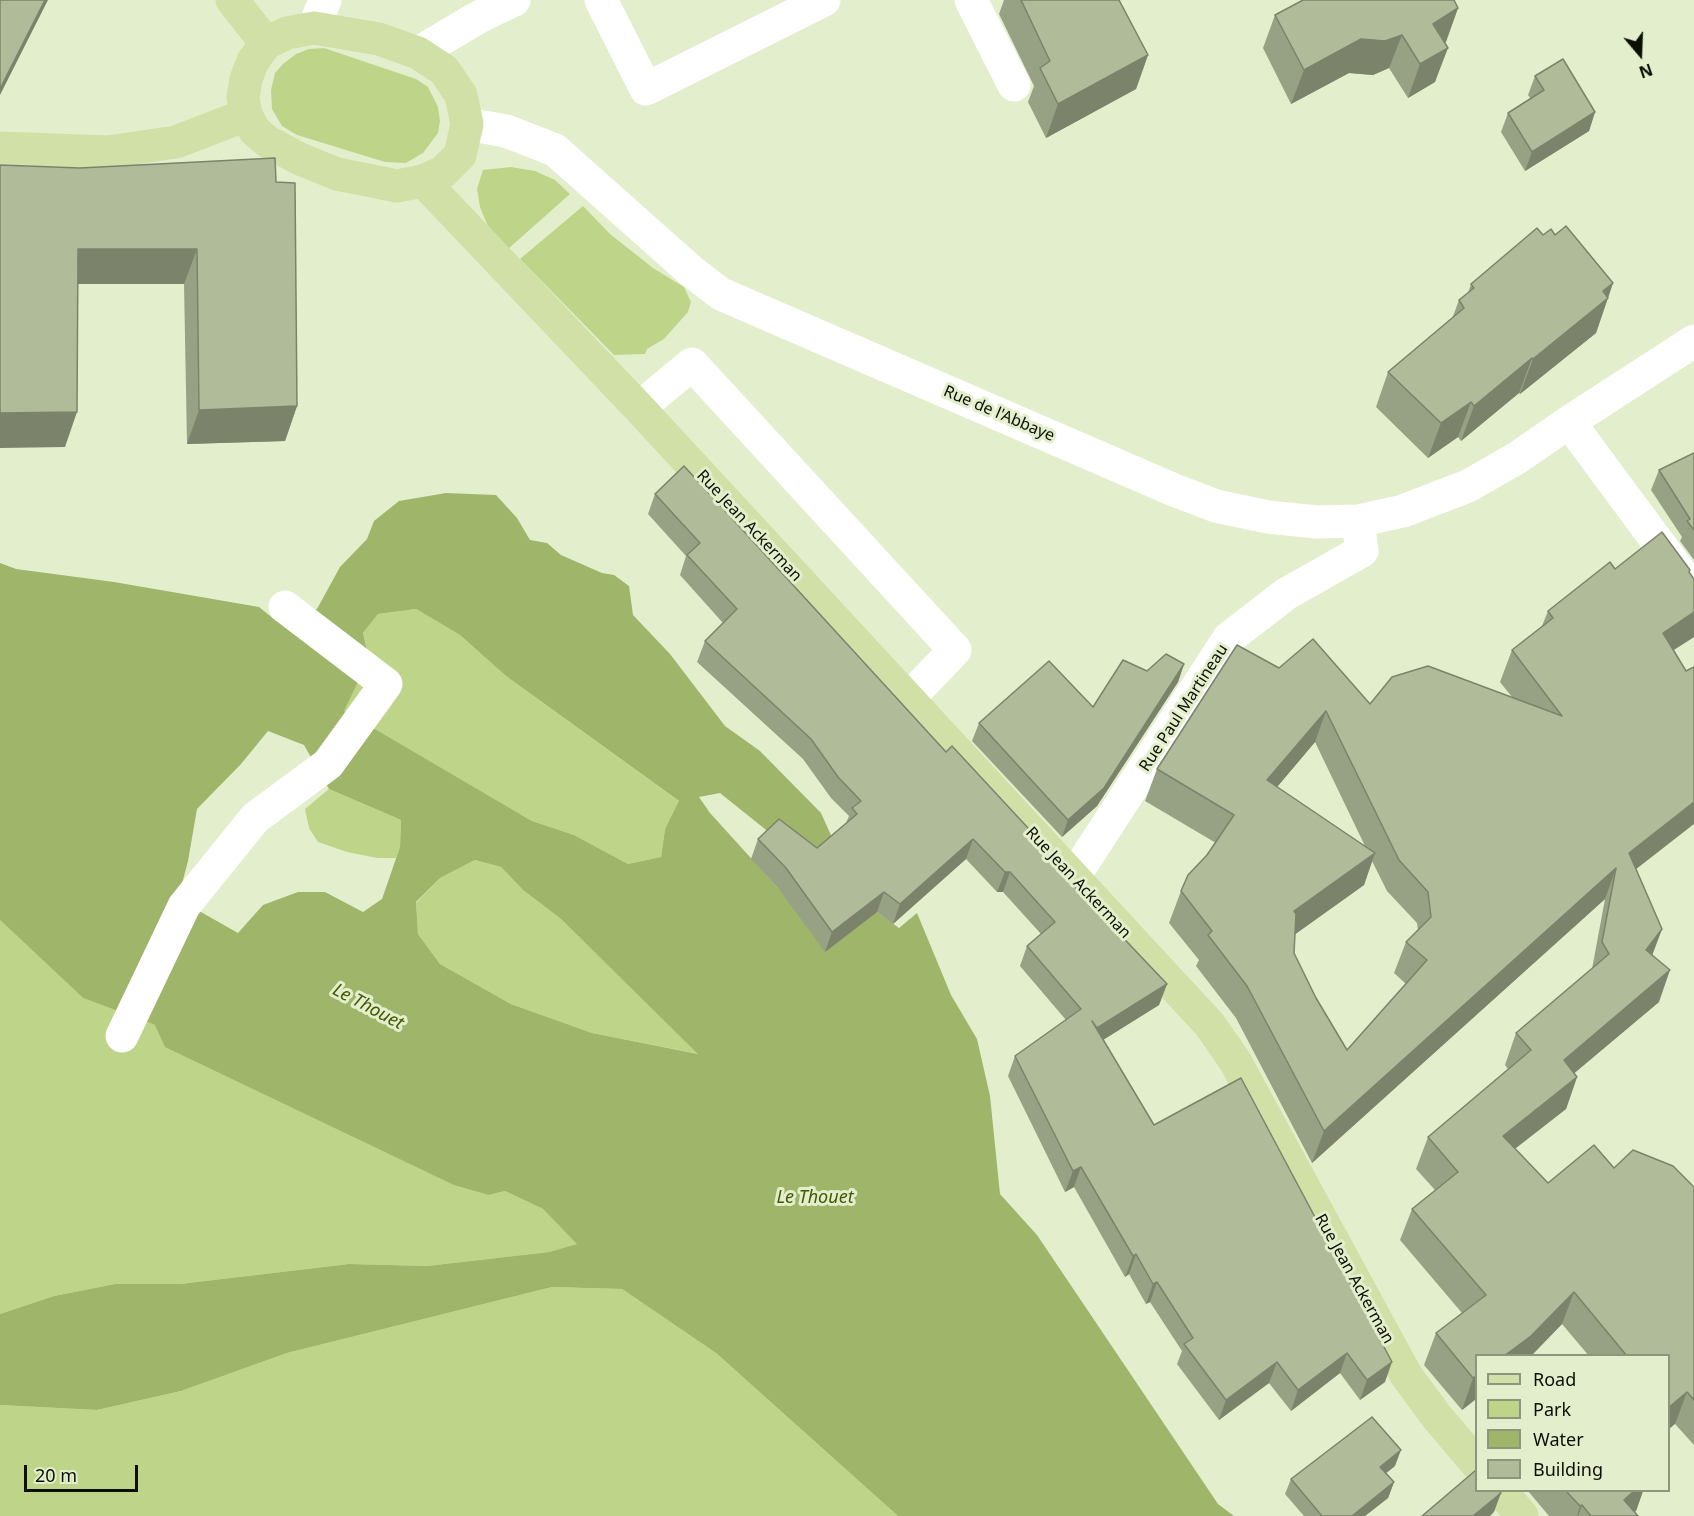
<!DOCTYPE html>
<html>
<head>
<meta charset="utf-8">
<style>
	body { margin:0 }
	#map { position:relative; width:1694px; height:1516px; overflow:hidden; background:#e3efcc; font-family:"Noto Sans",sans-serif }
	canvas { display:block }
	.legend { position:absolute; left:1475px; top:1354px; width:195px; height:138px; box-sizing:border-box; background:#e3efcc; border:2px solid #8d957c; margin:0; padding:8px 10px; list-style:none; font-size:18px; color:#0c0f04 }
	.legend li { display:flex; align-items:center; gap:12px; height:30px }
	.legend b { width:30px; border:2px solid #8d957c }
	.north { position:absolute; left:1610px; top:24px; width:60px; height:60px; -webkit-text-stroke:4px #e3efcc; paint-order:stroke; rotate:161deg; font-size:16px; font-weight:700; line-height:24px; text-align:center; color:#0c0f04 }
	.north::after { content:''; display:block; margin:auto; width:21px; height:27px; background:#0c0f04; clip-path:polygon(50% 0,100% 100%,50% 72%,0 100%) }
	.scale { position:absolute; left:24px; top:1465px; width:114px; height:27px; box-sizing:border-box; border:3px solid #0c0f04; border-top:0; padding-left:8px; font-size:18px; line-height:21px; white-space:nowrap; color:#0c0f04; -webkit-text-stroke:4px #e3efcc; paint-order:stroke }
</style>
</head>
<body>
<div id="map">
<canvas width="1694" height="1516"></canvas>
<ul class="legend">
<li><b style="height:8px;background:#d0e0a6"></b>Road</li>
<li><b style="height:16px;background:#bed589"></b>Park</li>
<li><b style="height:16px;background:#9fb56a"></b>Water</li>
<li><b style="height:16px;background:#b0bb99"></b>Building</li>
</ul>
<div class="north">N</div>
<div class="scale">20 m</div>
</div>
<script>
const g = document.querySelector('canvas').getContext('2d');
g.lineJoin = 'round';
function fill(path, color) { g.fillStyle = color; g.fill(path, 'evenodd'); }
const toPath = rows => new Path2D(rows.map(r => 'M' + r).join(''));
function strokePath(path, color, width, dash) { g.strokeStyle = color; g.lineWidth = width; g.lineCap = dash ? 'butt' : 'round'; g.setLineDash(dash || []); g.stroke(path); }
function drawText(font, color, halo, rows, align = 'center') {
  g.font = font + ' "Noto Sans",sans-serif'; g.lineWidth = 6; g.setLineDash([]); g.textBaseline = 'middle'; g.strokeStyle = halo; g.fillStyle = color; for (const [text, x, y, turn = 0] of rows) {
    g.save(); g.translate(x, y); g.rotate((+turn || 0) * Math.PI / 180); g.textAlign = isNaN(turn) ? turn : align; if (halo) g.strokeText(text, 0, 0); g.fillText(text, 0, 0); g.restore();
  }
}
fill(toPath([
	[324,48,416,79,428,87,438,107,440,121,438,133,423,153,406,163,385,162,297,135,282,126,272,109,271,90,275,73,283,64,296,54,309,49],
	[511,167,535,171,555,180,570,194,508,249,496,238,487,224,480,207,477,189,483,170],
	[583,206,610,234,653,268,684,287,691,302,688,312,664,339,647,349,645,354,614,355,520,259],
	[416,609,460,635,506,676,680,802,665,829,661,857,628,864,574,835,532,821,343,711,369,659,363,633,378,614],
	[329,789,401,820,400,847,396,858,377,858,347,852,318,842,309,828,305,809],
	[475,860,501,867,523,890,561,919,699,1054,592,1033,511,1004,440,964,418,934,416,903,440,878],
	[0,920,83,998,155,1025,489,1195,505,1191,543,1209,578,1244,549,1252,427,1266,349,1264,180,1284,115,1284,54,1296,0,1314],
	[552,1287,622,1289,716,1353,898,1516,0,1516,0,1405,97,1410,181,1391,287,1353]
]), '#bed589');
fill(toPath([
	[446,493,496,495,517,518,530,540,547,543,561,555,602,573,614,575,629,586,633,615,670,654,725,726,760,751,821,813,835,844,806,862,720,793,699,797,710,813,779,889,877,912,899,928,917,913,951,995,977,1039,990,1096,1000,1194,1037,1235,1218,1504,1234,1516,898,1516,716,1353,622,1289,552,1287,287,1353,181,1391,97,1410,0,1405,0,1314,54,1296,115,1284,180,1284,349,1264,427,1266,549,1252,577,1244,543,1209,505,1191,489,1195,454,1185,165,1047,155,1025,83,998,0,920,0,563,16,569,114,582,259,607,275,620,295,625,306,612,317,609,340,567,367,539,374,521,399,501],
	[416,609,460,635,506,676,679,801,665,829,661,857,628,864,574,835,532,821,344,711,369,659,363,633,378,614],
	[268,731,304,745,329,789,401,820,400,847,382,899,363,912,325,892,298,892,263,905,238,933,178,899,188,861,197,809,241,764],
	[475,860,501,867,523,890,561,919,698,1054,592,1033,511,1004,440,964,418,934,416,902,440,878]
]), '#9fb56a');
strokePath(toPath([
	[601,0,646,89,824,0],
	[971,0,1014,85],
	[314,28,325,0],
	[418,53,477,18,514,0],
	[467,124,506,131,555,150,691,271,721,294,1174,490,1216,506,1268,517,1317,522,1358,521,1403,511,1468,486,1517,458,1569,422,1694,341],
	[639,408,692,364,955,650,909,698],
	[1569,422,1694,591],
	[1073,878,1229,638,1286,594,1362,551,1358,521],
	[122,1036,184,906,255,818,328,764,386,684,285,607]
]), '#fff', 33);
strokePath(toPath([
	[232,0,266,43],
	[314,28,379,39,418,53,444,70,461,95,467,124,460,155,443,172,423,181,397,186,337,174,300,159,268,142,255,131,246,115,243,97,246,79,253,61,266,43,287,33,314,28],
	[0,148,108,152,176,142,246,115],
	[423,181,639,408,1210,1025,1235,1061,1406,1375,1437,1417,1476,1463],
	[1500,1490,1522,1516]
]), '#d0e0a6', 33);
fill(toPath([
	[1004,0,1119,0,1148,55,1136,89,1046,138,1028,102,1034,86,999,14],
	[1458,8,1445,43,1435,82,1408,98,1389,68,1373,75,1349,73,1291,104,1263,48,1275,15],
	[1535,76,1595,112,1589,131,1525,171,1501,132,1508,113,1531,99,1528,95],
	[0,165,276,182,297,406,285,441,187,444,184,284,78,284,65,447],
	[1543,235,1555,235,1613,283,1596,333,1520,394,1519,393,1461,441,1458,437,1428,458,1376,407,1388,372,1452,319,1459,300,1468,293,1471,284],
	[1694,453,1694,560,1680,541,1682,537,1651,490,1659,470],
	[655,494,946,752,1039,848,1167,984,1159,1005,1103,1040,1154,1125,1385,1382,1360,1400,1340,1373,1291,1411,1269,1383,1219,1420,1177,1364,1182,1351,1150,1302,1146,1304,1129,1274,1125,1277,1074,1187,1065,1192,1008,1076,1015,1056,1066,1020,1020,966,1027,946,1041,934,1003,892,997,892,966,859,893,924,877,912,825,952,779,889,751,859,758,839,817,848,846,823,849,816,831,798,803,759,697,662,705,641,723,623,680,575,686,556,648,514],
	[1615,569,1690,570,1690,573,1694,637,1674,650,1636,870,1662,929,1652,955,1659,1002,1574,1073,1577,1077,1566,1109,1515,1149,1548,1183,1614,1168,1694,1187,1694,1445,1675,1424,1668,1356,1589,1356,1562,1324,1531,1356,1476,1356,1476,1399,1462,1410,1424,1365,1436,1333,1462,1313,1400,1240,1412,1209,1435,1190,1416,1169,1428,1137,1508,1069,1505,1065,1516,1033,1592,969,1605,899,1312,1163,1236,1018,1196,966,1199,960,1169,923,1181,891,1216,843,1145,801,1157,769,1279,668,1370,704,1512,697,1500,682,1512,650,1542,626,1548,611],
	[1315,742,1365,846,1277,787],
	[1372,861,1387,891,1417,923,1418,930,1406,942,1394,973,1406,984,1347,1050,1316,998,1294,953,1295,934,1364,885],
	[1184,664,1178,682,1097,806,1062,837,972,741,979,723,1093,707,1147,671],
	[1395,1466,1386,1473,1394,1482,1388,1498,1365,1516,1304,1516,1285,1494,1291,1479],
	[1528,1491,1643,1491,1636,1511,1634,1512,1638,1516,1549,1516]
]), '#97a184');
fill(toPath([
	[45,0,48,0,0,95,0,89],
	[1458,8,1446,42,1421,58,1433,24],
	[1402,35,1389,68,1373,75,1349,73,1291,104,1304,70,1361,39],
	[1448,48,1435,82,1408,98,1420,64],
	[1148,55,1136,89,1046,138,1058,104],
	[1595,112,1589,131,1525,171,1532,152],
	[78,249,197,249,184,284,66,284],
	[1613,283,1596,333,1520,394,1533,359,1603,291],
	[1532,358,1519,393,1461,441,1474,406],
	[1471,402,1458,437,1428,458,1441,423],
	[297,406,285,441,187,444,199,410],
	[77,412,65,447,0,448,0,413],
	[1694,612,1694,637,1651,664,1663,633],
	[1184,664,1178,682,1097,806,1062,837,1068,820],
	[1326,711,1315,742,1256,812,1267,780],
	[1694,802,1694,824,1617,884,1629,853],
	[973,839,966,859,893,924,900,904],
	[1375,853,1364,885,1283,943,1294,911],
	[1616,868,1605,899,1312,1163,1324,1131],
	[1005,872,1010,872,1003,892,997,892],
	[884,892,877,912,825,952,832,932],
	[1662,929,1650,961,1646,950],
	[1670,970,1659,1002,1552,1092,1564,1060],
	[1167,984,1159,1005,1090,1048,1097,1028],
	[1577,1077,1566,1109,1491,1167,1503,1136],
	[1081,1167,1074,1187,1065,1192,1073,1171],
	[1136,1254,1129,1274,1125,1277,1133,1256],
	[1157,1282,1150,1302,1146,1304,1153,1284],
	[1574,1292,1562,1324,1531,1356,1504,1356],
	[1347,1353,1340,1373,1291,1411,1298,1390],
	[1277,1362,1269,1383,1219,1420,1226,1400],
	[1392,1362,1385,1382,1360,1400,1367,1380],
	[1476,1376,1476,1399,1462,1410,1473,1378],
	[1687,1392,1675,1424,1668,1430,1668,1408],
	[1401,1450,1395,1466,1375,1482,1380,1467],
	[1394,1482,1388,1498,1365,1516,1352,1516],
	[1634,1491,1643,1491,1636,1511,1630,1516,1624,1500],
	[1501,1493,1494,1512,1490,1516,1473,1516],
	[1582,1505,1578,1516,1577,1516,1580,1506]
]), '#7b836b');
const building = toPath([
	[0,0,45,0,0,89,0,0],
	[1021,0,1119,0,1148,55,1058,104,1040,68,1050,61,1021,0],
	[1303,0,1454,0,1458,8,1433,24,1448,48,1420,64,1402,35,1385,41,1361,39,1304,70,1275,15,1303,0],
	[1563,59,1595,112,1532,152,1508,113,1544,90,1535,76,1563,59],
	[275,158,276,182,295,183,297,406,199,410,197,249,78,249,77,412,0,413,0,165,80,168,275,158],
	[1566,226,1613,283,1603,291,1608,298,1533,359,1532,358,1474,406,1471,402,1441,423,1388,372,1464,308,1459,300,1474,288,1471,284,1537,228,1543,235,1551,229,1555,235,1566,226],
	[1694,453,1694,530,1687,521,1690,519,1659,470,1694,453],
	[684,466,946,752,952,746,1041,842,1036,846,1167,984,1097,1028,1092,1021,1154,1125,1241,1078,1392,1362,1367,1380,1347,1353,1298,1390,1277,1362,1226,1400,1184,1344,1193,1338,1157,1282,1153,1284,1136,1254,1133,1256,1081,1167,1073,1171,1015,1056,1081,1009,1027,946,1055,922,1010,872,1005,872,973,839,900,904,884,892,832,932,786,868,758,839,779,819,817,848,857,814,852,808,861,801,838,777,811,739,705,641,737,609,687,555,700,543,655,494,684,466],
	[1662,532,1690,570,1689,572,1694,579,1694,612,1663,633,1686,671,1694,667,1694,802,1629,853,1662,929,1646,950,1670,970,1564,1060,1577,1077,1503,1136,1548,1183,1594,1145,1614,1168,1633,1150,1673,1166,1694,1187,1694,1400,1687,1392,1668,1408,1668,1356,1627,1356,1574,1292,1531,1336,1504,1356,1476,1356,1476,1376,1473,1378,1436,1333,1486,1295,1412,1209,1458,1172,1428,1137,1531,1050,1516,1033,1609,954,1602,942,1616,868,1324,1131,1247,986,1208,935,1212,931,1181,891,1188,875,1207,855,1234,815,1157,769,1237,645,1279,668,1313,639,1370,704,1392,677,1428,666,1562,716,1512,650,1553,618,1548,611,1610,562,1615,569,1662,532],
	[1326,711,1399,860,1428,892,1431,917,1406,942,1427,960,1347,1050,1316,998,1294,953,1296,914,1294,911,1375,853,1267,780,1326,711],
	[1166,654,1184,664,1104,788,1068,820,979,723,1049,661,1093,707,1123,660,1147,671,1166,654],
	[1372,1417,1401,1450,1380,1467,1394,1482,1352,1516,1322,1516,1291,1479,1372,1417],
	[1476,1470,1476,1491,1499,1491,1501,1493,1473,1516,1422,1516,1476,1470],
	[1566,1491,1634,1491,1624,1500,1638,1516,1591,1516,1582,1505,1580,1506,1566,1491]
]);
fill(building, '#b0bb99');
strokePath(building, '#7b836b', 1.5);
drawText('16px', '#0c0f04', '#e3efcc', [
	["Rue de l'Abbaye",999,414,23],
	["Rue Jean Ackerman",749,526,47],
	["Rue Paul Martineau",1184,708,-57],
	["Rue Jean Ackerman",1078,883,47],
	["Rue Jean Ackerman",1354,1279,61]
]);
drawText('italic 18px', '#465800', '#e3efcc', [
	["Le Thouet",368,1007,28],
	["Le Thouet",815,1198]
]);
</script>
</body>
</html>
